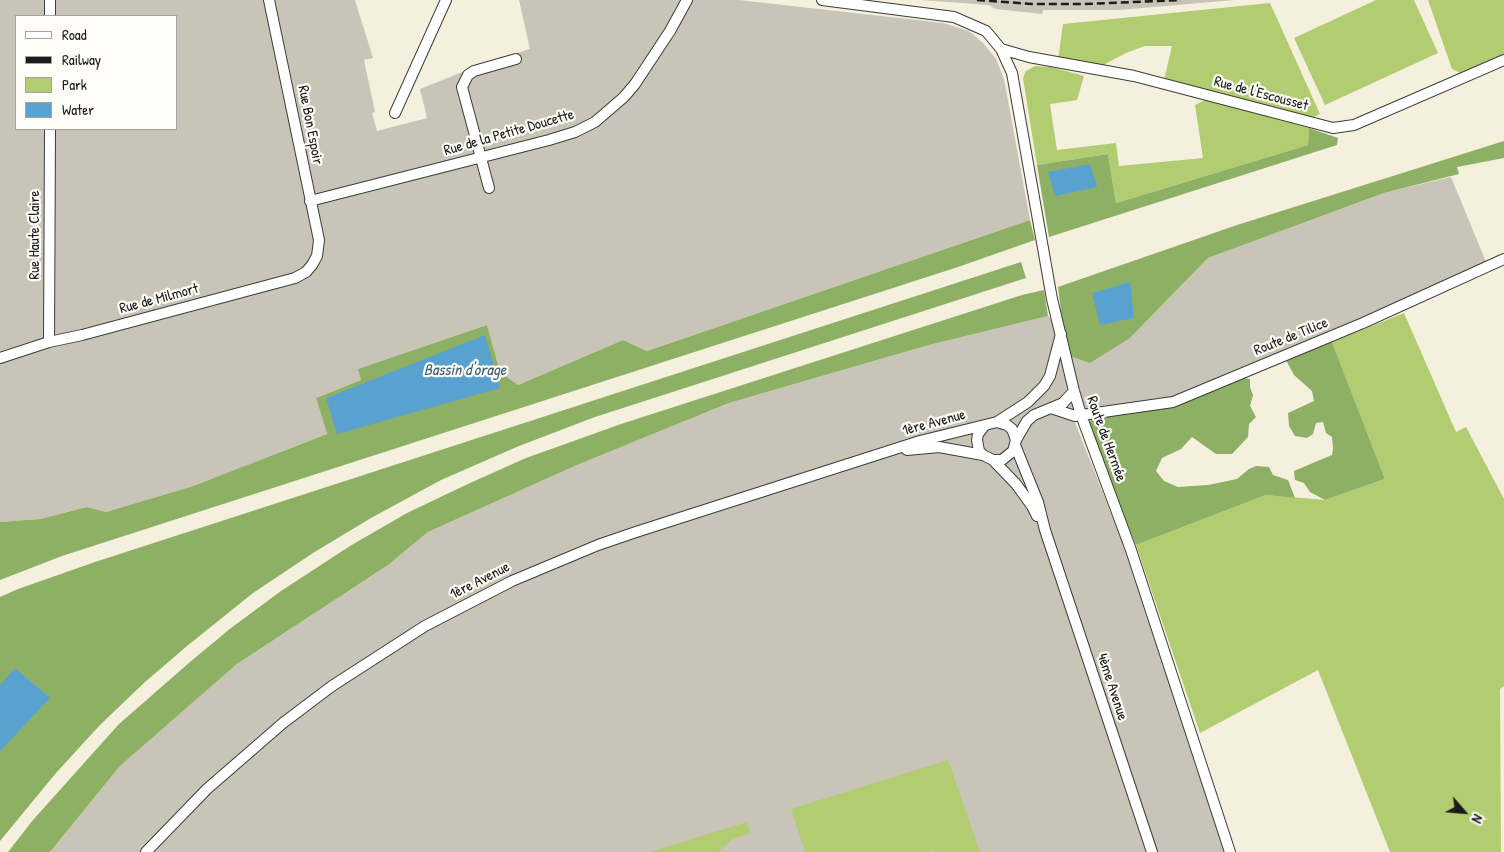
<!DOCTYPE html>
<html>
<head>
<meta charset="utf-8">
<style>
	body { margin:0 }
	#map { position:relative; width:1504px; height:852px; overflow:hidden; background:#f4f0dd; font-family:"Patrick Hand",sans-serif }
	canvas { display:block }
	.legend { position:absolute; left:15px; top:15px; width:162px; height:115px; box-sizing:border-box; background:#fdfcf7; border:1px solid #a3a29f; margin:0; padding:6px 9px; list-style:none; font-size:15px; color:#1c1c1c }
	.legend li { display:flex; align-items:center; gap:10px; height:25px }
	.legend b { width:25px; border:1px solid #a3a29f }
	.north { position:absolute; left:1439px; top:787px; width:50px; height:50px; -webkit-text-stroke:4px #fdfcf7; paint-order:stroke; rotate:117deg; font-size:14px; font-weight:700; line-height:20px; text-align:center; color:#1c1c1c }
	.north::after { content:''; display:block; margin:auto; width:18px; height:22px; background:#1c1c1c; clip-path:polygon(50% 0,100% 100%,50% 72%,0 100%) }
</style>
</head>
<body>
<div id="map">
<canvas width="1504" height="852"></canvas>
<ul class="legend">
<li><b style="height:6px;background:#fff"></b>Road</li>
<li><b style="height:6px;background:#1c1c1c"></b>Railway</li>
<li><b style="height:14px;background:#b2cc72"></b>Park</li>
<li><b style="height:14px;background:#59a2d0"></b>Water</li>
</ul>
<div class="north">N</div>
</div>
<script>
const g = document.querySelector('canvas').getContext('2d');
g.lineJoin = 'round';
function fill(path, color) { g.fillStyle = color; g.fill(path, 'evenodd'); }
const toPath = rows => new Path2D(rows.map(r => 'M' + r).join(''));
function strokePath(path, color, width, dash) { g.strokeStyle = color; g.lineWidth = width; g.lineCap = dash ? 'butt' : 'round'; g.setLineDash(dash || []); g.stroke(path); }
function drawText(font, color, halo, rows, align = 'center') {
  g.font = font + ' "Patrick Hand",sans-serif'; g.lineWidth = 4.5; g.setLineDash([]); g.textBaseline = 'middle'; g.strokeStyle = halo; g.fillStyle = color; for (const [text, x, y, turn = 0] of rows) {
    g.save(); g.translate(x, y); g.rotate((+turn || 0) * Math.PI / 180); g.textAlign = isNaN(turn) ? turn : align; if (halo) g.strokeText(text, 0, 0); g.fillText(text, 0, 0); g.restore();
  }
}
fill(toPath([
	[0,0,355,0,373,58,364,60,375,112,372,113,377,131,427,118,420,89,485,63,530,49,519,0,739,0,943,23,969,31,983,43,996,59,1004,79,1030,220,647,351,623,340,518,385,500,372,487,325,359,369,361,380,316,398,327,434,193,486,106,512,87,507,40,519,0,522],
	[16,16,176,16,176,129,16,129],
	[920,0,1235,0,1119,10,1043,10,1042,14,996,9,989,5],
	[1451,177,1487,264,1173,402,1074,420,1122,541,1227,852,50,852,120,766,237,664,388,565,428,532,577,465,729,403,929,345,1048,316,1063,327,1130,338,1208,258,1384,193]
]), '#c8c4b8');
fill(toPath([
	[1376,0,1414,0,1438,53,1325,105,1294,38],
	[1428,0,1504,0,1504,54,1460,73,1452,69],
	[1270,3,1320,114,1310,119,1164,80,1172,46,1145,46,1126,53,1105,64,1104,68,1058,60,1063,24],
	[1035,66,1052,67,1084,76,1077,100,1050,104,1057,150,1116,143,1119,166,1203,158,1195,105,1205,100,1309,128,1308,145,1116,203,1108,154,1037,165,1023,78,1026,71],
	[1404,313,1456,432,1466,427,1504,499,1504,686,1500,689,1501,852,1390,852,1318,670,1200,733,1136,545,1266,495,1325,500,1385,479,1332,342],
	[948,760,980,852,936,852,933,849,929,852,805,852,791,809],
	[747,822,750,833,733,839,718,852,650,852]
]), '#b2cc72');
fill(toPath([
	[1309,128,1338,138,1337,145,1049,237,1037,165,1108,154,1116,203,1308,145],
	[1504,141,1504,158,1457,167,1459,174,1384,193,1208,258,1130,338,1090,363,1070,356,1063,327,1058,287,1237,225],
	[1030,220,1035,240,958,267,62,556,0,580,0,522,40,519,87,507,106,512,193,486,327,434,316,398,361,380,358,369,487,325,500,372,518,385,623,340,647,351],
	[1021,262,1026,278,595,417,519,446,441,480,371,518,313,553,253,593,187,646,145,682,100,725,56,773,0,841,0,597,18,589,95,562],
	[1044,290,1048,316,929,345,729,403,577,465,428,532,388,565,237,664,120,766,50,852,8,852,33,820,119,724,190,662,231,628,281,591,350,546,407,513,470,483,526,458,621,424,1022,295],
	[1332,342,1385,479,1325,500,1310,492,1304,483,1295,480,1294,471,1332,455,1333,448,1332,437,1326,433,1323,422,1316,423,1313,434,1307,438,1295,436,1289,426,1288,413,1314,401,1312,391,1294,375,1286,360],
	[1235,376,1250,379,1250,387,1253,395,1250,406,1256,417,1249,424,1248,437,1232,454,1216,454,1192,437,1181,449,1162,458,1156,471,1164,481,1178,487,1208,485,1237,479,1249,469,1256,466,1269,467,1273,475,1288,480,1295,498,1266,495,1136,545,1088,428,1090,420,1100,413,1173,402]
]), '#8db064');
fill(toPath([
	[1090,164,1097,187,1055,196,1048,172],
	[1130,282,1134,318,1100,325,1092,293],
	[485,335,500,388,337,434,326,398],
	[15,668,50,698,0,751,0,685]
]), '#59a2d0');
const minor = toPath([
	[822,0,954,17,986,31,1001,49,1012,73,1052,299,1074,391,1081,415,1131,550,1230,852],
	[50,16,50,0],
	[1001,49,1029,57,1134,76,1333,128,1354,125,1504,60],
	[395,113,446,0],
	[489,188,462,87,468,75,474,71,516,59],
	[310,201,549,140,575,132,595,122,624,97,635,84,670,31,687,0],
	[49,342,50,129],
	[0,358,49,342,82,335,295,278,306,272,312,265,317,256,319,240,269,0],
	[1051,408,1075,416,1173,402,1363,323,1504,259],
	[1016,440,1027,421,1034,415,1063,403,1074,391],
	[1015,445,1038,502,1045,530,1152,852],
	[907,450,939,447,983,455,993,460,1002,460,1013,451,1016,440,1012,429,1007,425,997,422],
	[983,455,979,451,977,440,978,434,985,425],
	[993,460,1016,484,1032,506,1037,516],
	[146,852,207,789,283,723,332,686,425,626,512,581,598,545,636,532,920,441,997,422,1028,402,1044,386,1050,376,1061,334]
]);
strokePath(minor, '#3c3c39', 12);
strokePath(minor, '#fff', 10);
strokePath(toPath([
	[977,0,1032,4,1084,4,1181,0]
]), '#1c1c1c', 2.5, [8, 4]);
drawText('15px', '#1c1c1c', '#fdfcf7', [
	["Rue de l'Escousset",1261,94,15],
	["Rue Bon Espoir",310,125,79],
	["Rue de la Petite Doucette",509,133,-16],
	["Rue Haute Claire",35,235,-90],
	["Rue de Milmort",159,299,-15],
	["Route de Tilice",1291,337,-22],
	["1ère Avenue",934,423,-15],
	["Route de Hermée",1106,439,70],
	["1ère Avenue",480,581,-27],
	["4ème Avenue",1112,687,72]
]);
drawText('italic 16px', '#3a5f76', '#fdfcf7', [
	["Bassin d'orage",465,371]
]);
</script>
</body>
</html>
